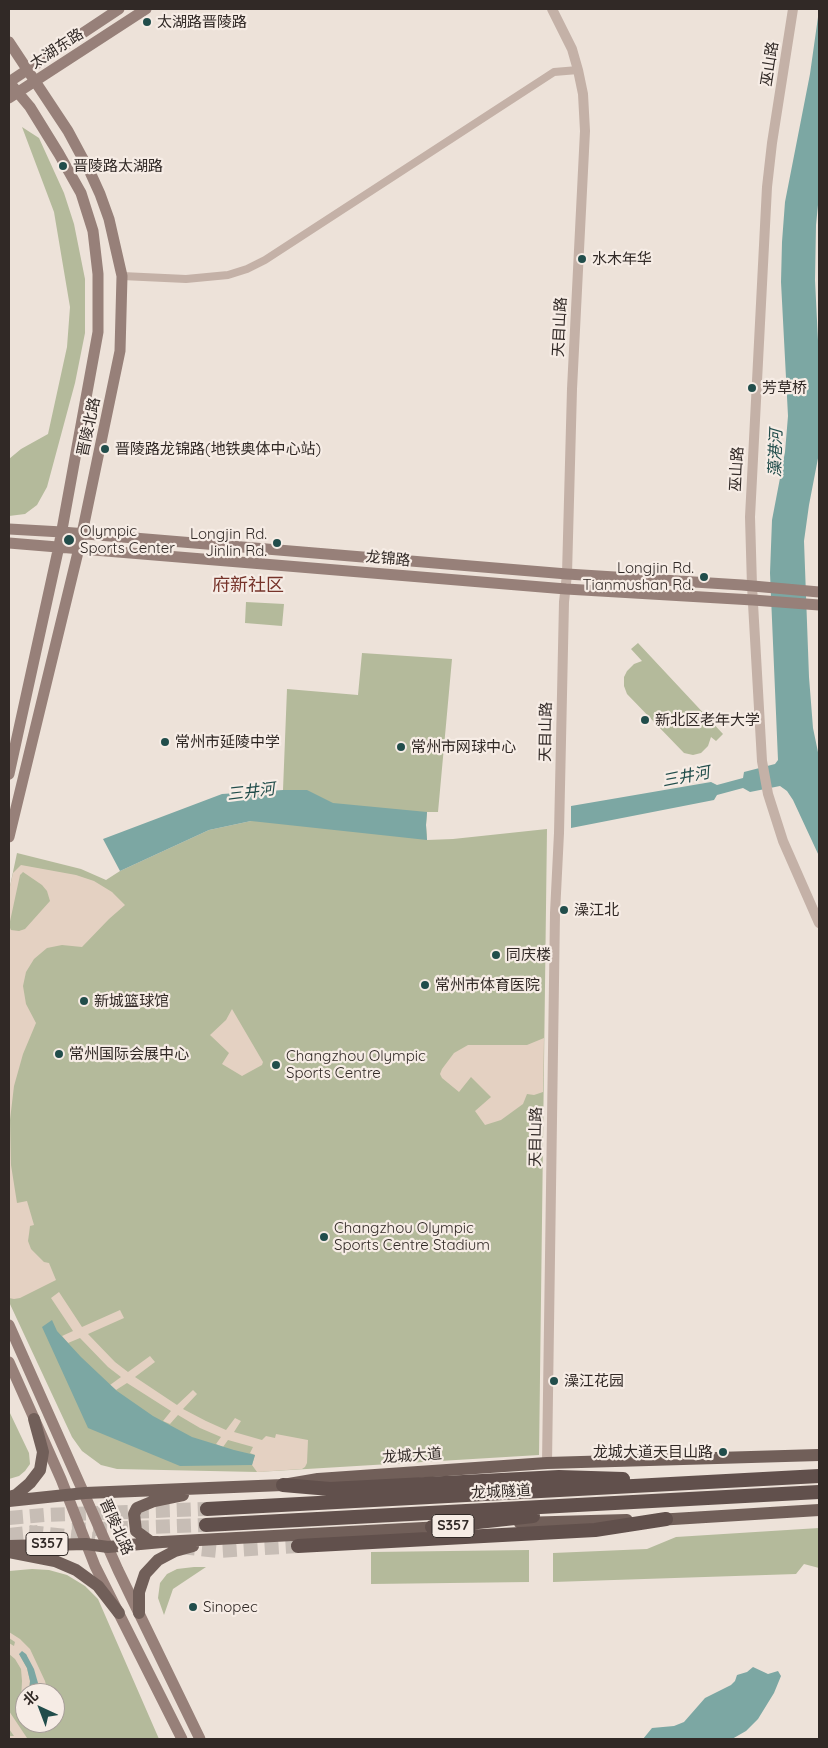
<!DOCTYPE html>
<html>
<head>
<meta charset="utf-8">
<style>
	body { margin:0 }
	#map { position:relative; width:828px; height:1748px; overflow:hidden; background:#ede2d9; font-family:Quicksand,"Noto Sans SC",sans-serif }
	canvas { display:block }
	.frame { position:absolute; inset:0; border:10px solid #312926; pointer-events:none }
	.north { position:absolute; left:15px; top:1683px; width:50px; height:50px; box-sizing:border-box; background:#f6ece5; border:1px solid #a79e99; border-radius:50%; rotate:317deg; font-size:14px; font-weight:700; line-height:20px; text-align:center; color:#312926 }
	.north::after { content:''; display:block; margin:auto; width:18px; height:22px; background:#214d4b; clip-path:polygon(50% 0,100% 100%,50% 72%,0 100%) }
</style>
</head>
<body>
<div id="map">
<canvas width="828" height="1748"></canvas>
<div class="frame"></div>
<div class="north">北</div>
</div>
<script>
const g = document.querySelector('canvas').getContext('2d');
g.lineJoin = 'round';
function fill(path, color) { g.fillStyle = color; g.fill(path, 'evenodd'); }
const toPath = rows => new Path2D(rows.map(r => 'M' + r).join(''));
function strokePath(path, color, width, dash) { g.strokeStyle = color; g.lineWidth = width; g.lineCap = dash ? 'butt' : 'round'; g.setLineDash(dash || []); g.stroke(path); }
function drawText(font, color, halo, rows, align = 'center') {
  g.font = font + ' Quicksand,"Noto Sans SC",sans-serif'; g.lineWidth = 4.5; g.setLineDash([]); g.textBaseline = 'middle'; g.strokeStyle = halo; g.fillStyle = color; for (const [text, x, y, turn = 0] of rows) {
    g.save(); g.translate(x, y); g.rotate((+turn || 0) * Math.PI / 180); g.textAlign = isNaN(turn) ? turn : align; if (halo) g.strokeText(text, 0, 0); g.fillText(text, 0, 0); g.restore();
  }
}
fill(toPath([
	[22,127,39,138,64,193,74,224,85,279,85,333,75,383,47,487,37,505,25,514,9,516,9,459,21,449,48,434,67,347,70,307,54,212],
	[246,602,284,604,282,626,245,623],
	[638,643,723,734,716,741,711,737,708,746,701,753,693,755,684,753,627,694,624,686,624,677,627,671,634,664,642,661,631,649],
	[362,653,452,659,438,812,427,812,426,825,427,840,453,839,547,829,539,1455,257,1472,117,1469,101,1465,82,1451,72,1437,9,1302,9,891,17,853,81,869,106,880,120,871,209,830,251,821,283,790,287,689,358,695],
	[9,1411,29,1453,30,1464,25,1471,19,1476,9,1479],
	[819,1528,819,1568,804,1564,796,1574,553,1582,553,1553,647,1549,676,1537],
	[529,1550,529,1582,371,1584,371,1552],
	[194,1567,206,1567,173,1589,164,1615,158,1598,160,1583,167,1574,177,1569],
	[32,1569,49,1570,67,1575,85,1586,98,1599,159,1739,9,1739,9,1571],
	[25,1693,55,1693,55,1723,25,1723]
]), '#b4ba9b');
fill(toPath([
	[21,865,76,875,94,881,112,892,125,905,109,919,82,947,62,945,47,948,34,959,26,972,23,986,26,1004,36,1023,23,1054,14,1086,10,1120,11,1165,17,1203,27,1201,34,1225,30,1226,29,1234,28,1241,31,1249,44,1262,49,1263,56,1280,20,1298,14,1299,9,1298,9,891,13,873],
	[23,872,42,885,47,891,50,901,25,929,19,931,11,930,9,926,20,875],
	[232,1009,263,1062,262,1065,242,1076,222,1064,229,1053,210,1035,226,1020],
	[544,1038,543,1092,534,1095,527,1094,523,1104,501,1120,485,1125,475,1111,491,1097,471,1077,459,1092,442,1078,440,1074,442,1069,454,1053,468,1045,527,1045],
	[59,1292,82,1327,120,1310,124,1318,88,1334,115,1362,128,1372,150,1356,155,1362,135,1377,177,1405,193,1390,197,1394,183,1409,206,1421,226,1430,235,1418,241,1421,234,1432,262,1440,266,1436,275,1438,276,1434,308,1440,307,1463,305,1467,302,1469,257,1472,252,1465,255,1455,250,1453,253,1447,228,1440,223,1447,216,1444,221,1437,200,1428,178,1415,170,1424,163,1421,171,1411,127,1383,116,1390,110,1385,121,1377,108,1367,80,1338,68,1343,62,1336,73,1331,51,1298],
	[9,1632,20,1639,30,1649,45,1681,48,1693,39,1693,26,1654,19,1654,27,1668,30,1681,29,1693,25,1693,25,1706,21,1700,22,1681,21,1669,15,1659,9,1654,9,1643,14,1646,15,1642,9,1638],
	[9,1711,27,1738,32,1739,9,1739,9,1736,14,1736,9,1729]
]), '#e4d1c2');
fill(toPath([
	[818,9,819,9,819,195,816,225,815,280,819,361,819,453,809,505,804,541,809,677,813,728,819,757,819,856,793,800,787,791,780,786,750,792,743,788,717,795,714,800,571,828,571,806,711,782,717,785,743,778,744,772,775,764,778,760,770,573,772,520,785,452,788,416,781,282,782,242,785,202,810,74,818,17],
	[283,790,307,790,333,803,427,812,426,825,427,840,251,821,209,830,120,871,103,839,222,794],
	[52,1320,57,1331,81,1357,117,1391,153,1416,192,1437,234,1450,255,1455,252,1465,180,1466,88,1428,42,1327],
	[22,1651,26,1654,34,1669,38,1683,39,1693,29,1693,30,1681,27,1668,19,1654],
	[753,1667,768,1674,778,1671,781,1676,774,1693,758,1719,746,1731,732,1739,643,1739,652,1728,674,1726,684,1722,705,1698,731,1685,735,1681,737,1675,747,1672]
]), '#7ca7a3');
strokePath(toPath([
	[9,1518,45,1515,207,1509],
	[72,1530,206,1525],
	[29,1532,95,1539],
	[9,1535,38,1532],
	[181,1547,219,1551,298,1546]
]), '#c7bdb5', 14, [14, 7]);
strokePath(toPath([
	[122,276,186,279,228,275,247,269,265,260,554,72,578,70]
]), '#c4b1a7', 8);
strokePath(toPath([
	[793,9,772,143,767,187,750,517,752,586,762,761,768,794,783,841,819,923],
	[547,1463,555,913,559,833,564,602,567,574,572,389,585,131,583,94,578,70,572,49,552,9]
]), '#c4b1a7', 10);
strokePath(toPath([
	[9,42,68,131,90,172,100,194,109,219,122,276,120,351,79,548,9,837],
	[9,82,30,107,59,154,81,193,93,231,98,274,98,332,59,546,9,774],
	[9,82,119,9],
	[9,98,146,9],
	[9,529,62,532,567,574,742,585,819,592],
	[9,543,566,589,753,600,819,605],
	[9,1325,118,1570,200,1739],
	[9,1362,61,1479,95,1566,182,1739]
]), '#978079', 11);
strokePath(toPath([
	[9,1497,16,1495,30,1483,40,1470,43,1452,34,1419],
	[9,1501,85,1493,283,1485,318,1479,547,1463,819,1455],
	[657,1520,819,1510],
	[520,1523,627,1520],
	[157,1542,151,1542,136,1531,134,1514,137,1508,154,1501,183,1495],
	[9,1546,86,1544,108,1547,162,1542,442,1527],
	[9,1552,55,1561,76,1570,98,1586,119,1613],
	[139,1613,139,1592,145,1574,158,1560,175,1551,193,1546]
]), '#715f59', 12);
strokePath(toPath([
	[283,1485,330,1489,559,1477,623,1479],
	[207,1509,819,1476],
	[206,1525,819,1492],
	[432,1527,533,1516],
	[298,1546,595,1530,666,1519]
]), '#61504c', 14);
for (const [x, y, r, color] of [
	[147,22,5,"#214d4b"],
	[63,166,5,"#214d4b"],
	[582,259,5,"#214d4b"],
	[752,388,5,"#214d4b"],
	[105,449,5,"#214d4b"],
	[69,540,6,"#214d4b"],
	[277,543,5,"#214d4b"],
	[704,577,5,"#214d4b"],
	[645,720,5,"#214d4b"],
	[165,742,5,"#214d4b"],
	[401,747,5,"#214d4b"],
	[564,910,5,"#214d4b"],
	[496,955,5,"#214d4b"],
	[425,985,5,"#214d4b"],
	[84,1001,5,"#214d4b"],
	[59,1054,5,"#214d4b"],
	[276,1065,5,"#214d4b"],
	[324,1237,5,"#214d4b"],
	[554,1381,5,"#214d4b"],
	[723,1452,5,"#214d4b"],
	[193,1607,5,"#214d4b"]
]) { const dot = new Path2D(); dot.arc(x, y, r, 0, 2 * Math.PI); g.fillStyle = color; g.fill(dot); strokePath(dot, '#f6ece5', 2); }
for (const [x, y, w] of [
	[453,1526,42],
	[47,1544,42]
]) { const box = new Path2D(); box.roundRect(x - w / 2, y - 11.5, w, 23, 4); g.fillStyle = '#f6ece5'; g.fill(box); strokePath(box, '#312926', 1); }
drawText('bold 14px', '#312926', null, [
	["S357",453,1526],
	["S357",47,1544]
]);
drawText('15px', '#312926', '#f6ece5', [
	["太湖路晋陵路",157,22],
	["晋陵路太湖路",73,166],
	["水木年华",592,259],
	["芳草桥",762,388],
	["晋陵路龙锦路(地铁奥体中心站)",115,449],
	["Olympic",80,531],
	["Sports Center",80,548],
	["Longjin Rd.",267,534,"right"],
	["Jinlin Rd.",267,551,"right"],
	["Longjin Rd.",694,568,"right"],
	["Tianmushan Rd.",694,585,"right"],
	["新北区老年大学",655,720],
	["常州市延陵中学",175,742],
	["常州市网球中心",411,747],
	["澡江北",574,910],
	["同庆楼",506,955],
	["常州市体育医院",435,985],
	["新城篮球馆",94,1001],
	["常州国际会展中心",69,1054],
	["Changzhou Olympic",286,1056],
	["Sports Centre",286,1073],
	["Changzhou Olympic",334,1228],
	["Sports Centre Stadium",334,1245],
	["澡江花园",564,1381],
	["龙城大道天目山路",713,1452,"right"],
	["Sinopec",203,1607]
], 'left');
drawText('15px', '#312926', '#f6ece5', [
	["太湖东路",57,49,-33],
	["巫山路",770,64,-81],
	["天目山路",560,327,-87],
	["晋陵北路",89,427,-78],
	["巫山路",737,469,-87],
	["龙锦路",388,559,5],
	["天目山路",546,732,-89],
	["天目山路",536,1137,-89],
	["龙城大道",412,1456,-4],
	["龙城隧道",501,1492,-3],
	["晋陵北路",116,1527,66]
]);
drawText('italic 16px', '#214d4b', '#f6ece5', [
	["藻港河",776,453,-88],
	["三井河",686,777,-11],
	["三井河",251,792,-7]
]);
drawText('18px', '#76332a', '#f6ece5', [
	["府新社区",248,586]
]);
</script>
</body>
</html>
